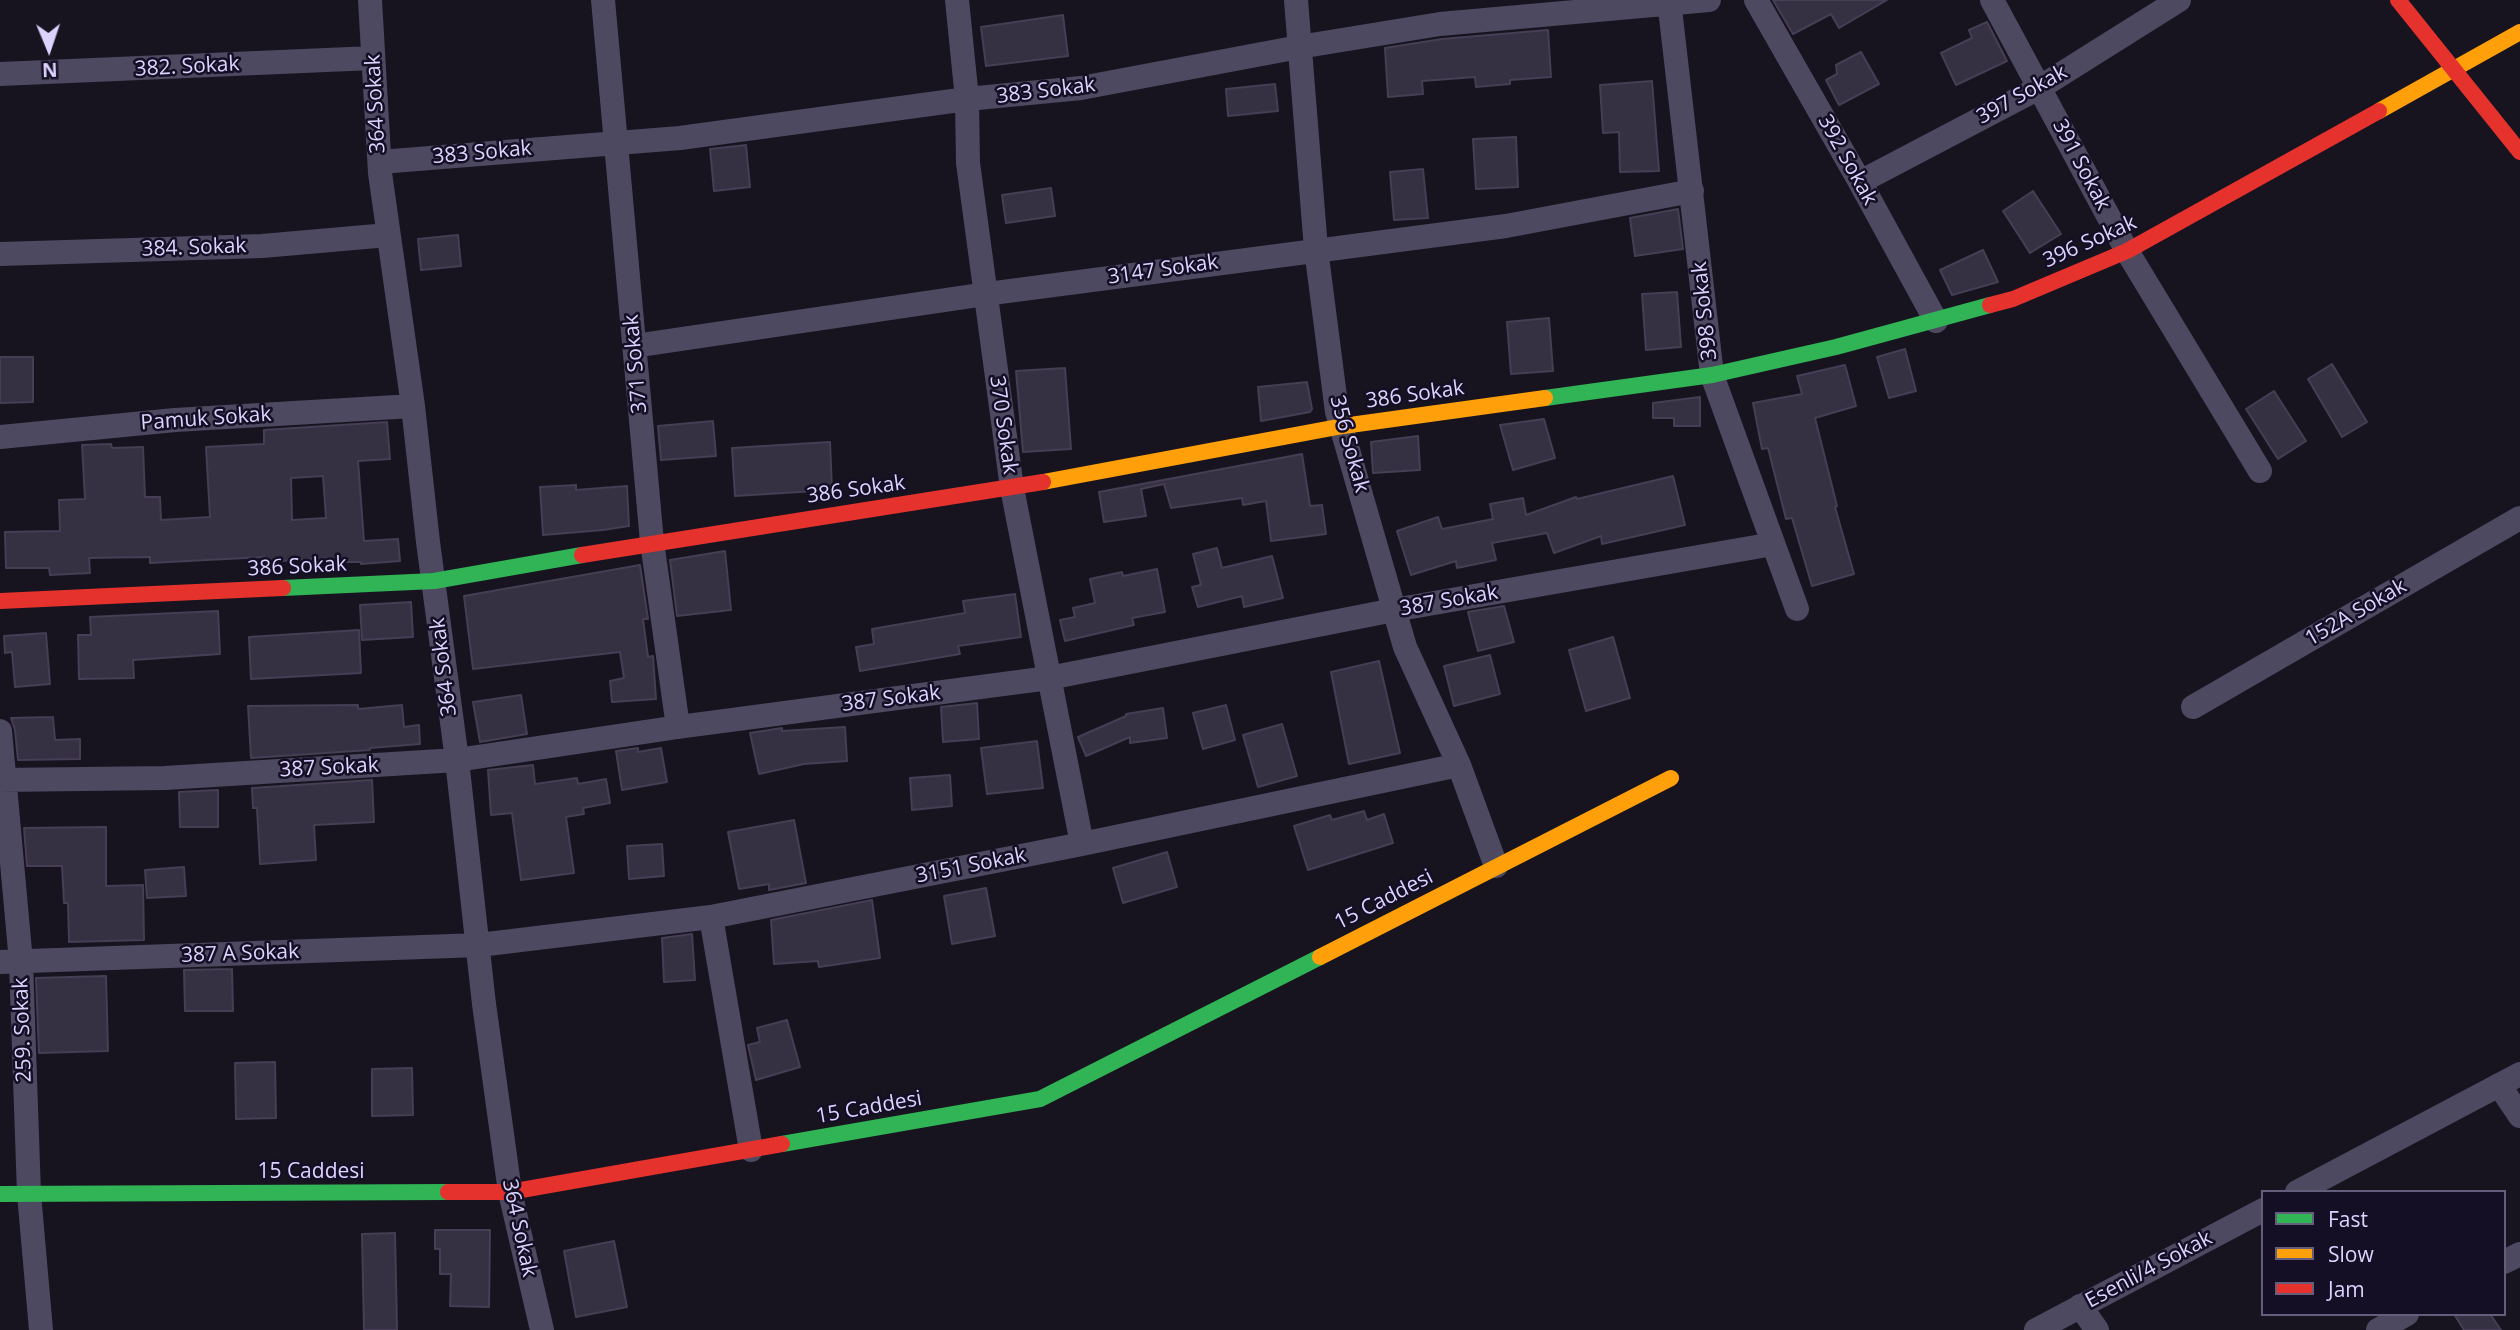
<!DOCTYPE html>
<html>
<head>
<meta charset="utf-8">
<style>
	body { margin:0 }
	#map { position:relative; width:2520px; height:1330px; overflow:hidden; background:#171420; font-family:"Open Sans",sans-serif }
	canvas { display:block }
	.legend { position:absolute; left:2261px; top:1190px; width:245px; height:126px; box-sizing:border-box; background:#150f25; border:2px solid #655d7c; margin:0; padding:9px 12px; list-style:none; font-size:21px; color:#ddd3ff }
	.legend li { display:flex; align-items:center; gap:14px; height:35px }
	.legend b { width:35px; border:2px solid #655d7c }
	.north { position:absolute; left:14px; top:14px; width:70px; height:70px; -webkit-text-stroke:5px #150f25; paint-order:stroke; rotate:178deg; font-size:19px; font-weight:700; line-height:28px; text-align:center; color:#ddd3ff }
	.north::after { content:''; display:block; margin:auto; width:24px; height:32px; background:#ddd3ff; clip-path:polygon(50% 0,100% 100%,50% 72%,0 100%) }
</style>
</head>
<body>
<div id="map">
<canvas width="2520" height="1330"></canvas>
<ul class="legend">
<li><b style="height:9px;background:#30b455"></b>Fast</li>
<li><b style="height:9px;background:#ff9f0a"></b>Slow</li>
<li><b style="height:9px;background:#e5322d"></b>Jam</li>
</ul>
<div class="north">N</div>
</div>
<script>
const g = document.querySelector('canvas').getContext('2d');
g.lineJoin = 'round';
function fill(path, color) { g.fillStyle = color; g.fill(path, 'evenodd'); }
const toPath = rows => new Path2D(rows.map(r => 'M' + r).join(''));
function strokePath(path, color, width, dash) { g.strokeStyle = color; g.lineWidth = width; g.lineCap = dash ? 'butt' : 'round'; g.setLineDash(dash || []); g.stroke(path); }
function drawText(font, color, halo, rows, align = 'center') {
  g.font = font + ' "Open Sans",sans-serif'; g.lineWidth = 5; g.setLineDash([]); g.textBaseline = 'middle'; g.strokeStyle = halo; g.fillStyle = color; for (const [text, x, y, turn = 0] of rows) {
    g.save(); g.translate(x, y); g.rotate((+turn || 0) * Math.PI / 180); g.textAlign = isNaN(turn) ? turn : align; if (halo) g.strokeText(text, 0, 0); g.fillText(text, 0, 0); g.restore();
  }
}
const building = toPath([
	[1773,0,1887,0,1839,28,1831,14,1793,34,1773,0],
	[1063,15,1068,56,986,66,981,27,1063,15],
	[1987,22,2007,61,1956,85,1941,53,1972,38,1969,30,1987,22],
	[1548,30,1551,77,1510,80,1510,84,1476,87,1475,77,1422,81,1423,94,1388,97,1385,48,1442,39,1548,30],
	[1861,52,1879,84,1839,105,1826,80,1837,74,1836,65,1861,52],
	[1652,81,1659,171,1620,172,1619,132,1603,133,1600,85,1652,81],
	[1275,84,1278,111,1228,116,1226,89,1275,84],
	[1516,137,1518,187,1476,189,1473,139,1516,137],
	[746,145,750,187,714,191,710,149,746,145],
	[1423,169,1428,218,1394,220,1390,172,1423,169],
	[1051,188,1055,216,1006,223,1002,195,1051,188],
	[2033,191,2061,234,2030,253,2003,211,2033,191],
	[1678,209,1683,249,1635,256,1630,218,1678,209],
	[458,235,461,266,421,270,418,239,458,235],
	[1983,250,1998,282,1952,295,1940,270,1983,250],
	[1677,292,1681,347,1646,350,1642,294,1677,292],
	[1549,318,1553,371,1511,374,1507,322,1549,318],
	[1905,349,1916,391,1889,398,1877,357,1905,349],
	[0,357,33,357,33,402,0,403,0,357],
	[2332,364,2367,422,2342,437,2308,379,2332,364],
	[1845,365,1856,406,1815,418,1837,506,1835,507,1854,574,1812,586,1792,518,1786,519,1768,448,1762,449,1753,403,1802,394,1797,376,1845,365],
	[1065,368,1071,449,1023,452,1016,371,1065,368],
	[1307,382,1312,409,1310,412,1261,421,1258,387,1307,382],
	[2274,391,2306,441,2278,459,2246,409,2274,391],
	[1700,397,1700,426,1674,426,1674,418,1653,418,1653,403,1700,397],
	[1544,419,1555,458,1513,470,1500,425,1544,419],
	[713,421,716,456,661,460,658,426,713,421],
	[387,422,390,459,358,461,364,541,398,539,400,561,361,564,361,562,330,562,330,558,264,562,264,557,150,563,150,557,89,558,90,573,50,575,49,568,6,568,5,532,60,531,59,500,85,499,82,445,111,444,112,448,143,447,145,497,160,497,161,520,210,517,206,447,264,444,264,430,387,422],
	[323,476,326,518,292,520,291,478,323,476],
	[1418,436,1420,470,1373,473,1371,442,1418,436],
	[830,442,832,490,735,496,732,448,830,442],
	[1302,454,1310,506,1322,505,1326,534,1271,541,1266,501,1243,505,1242,498,1171,508,1164,484,1141,489,1146,516,1104,522,1099,492,1302,454],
	[1673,476,1685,525,1602,544,1601,536,1554,553,1547,533,1492,543,1496,560,1457,568,1456,561,1411,575,1397,531,1438,517,1442,529,1493,519,1490,504,1523,498,1526,515,1576,497,1577,499,1673,476],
	[576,485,576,490,627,486,629,526,603,530,543,535,540,487,576,485],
	[1217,548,1222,568,1272,556,1283,598,1244,607,1242,596,1198,607,1192,587,1201,585,1193,554,1217,548],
	[725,551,731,610,677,616,670,560,725,551],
	[640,565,648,619,643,619,648,657,653,656,656,699,612,702,610,681,624,678,620,652,473,669,464,596,640,565],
	[1157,569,1165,612,1132,618,1134,625,1065,641,1060,620,1075,617,1073,608,1095,603,1090,579,1122,572,1123,576,1157,569],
	[1015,594,1021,637,958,646,960,654,860,671,856,647,874,644,872,629,965,613,963,601,1015,594],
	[411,602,413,637,362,640,360,605,411,602],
	[1504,606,1514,642,1478,651,1468,612,1504,606],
	[218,611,220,654,133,660,134,678,79,679,78,635,91,635,90,617,218,611],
	[359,630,361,673,251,679,249,637,359,630],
	[46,633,50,684,15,687,12,652,5,653,4,636,46,633],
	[1613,637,1630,698,1586,711,1569,650,1613,637],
	[1490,655,1500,694,1454,706,1444,666,1490,655],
	[1379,661,1400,753,1349,764,1331,672,1379,661],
	[521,695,527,734,480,742,473,702,521,695],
	[977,703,979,739,943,742,941,707,977,703],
	[358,705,358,709,402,705,404,727,419,725,420,744,370,748,370,750,251,758,248,706,358,705],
	[1226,705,1235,740,1203,749,1193,713,1226,705],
	[1163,708,1167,738,1130,743,1130,737,1086,756,1078,737,1126,716,1126,714,1163,708],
	[53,717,55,740,80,739,80,759,18,760,15,730,11,718,53,717],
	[1282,724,1297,776,1258,787,1243,735,1282,724],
	[845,727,847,761,804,764,759,774,750,733,782,728,782,731,845,727],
	[1037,741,1043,788,987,794,981,748,1037,741],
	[638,748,638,752,661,748,667,782,622,790,616,751,638,748],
	[533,765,535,784,577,778,578,784,606,779,610,803,583,808,584,814,566,817,574,873,521,880,512,813,491,815,488,770,533,765],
	[950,775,952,806,912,810,910,778,950,775],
	[372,780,374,822,314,825,316,860,260,864,257,808,253,808,252,788,372,780],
	[218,790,218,827,180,827,179,792,218,790],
	[1364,811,1367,820,1384,814,1393,843,1308,870,1294,826,1330,815,1332,820,1364,811],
	[794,820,806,883,769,890,769,884,739,889,728,832,794,820],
	[106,827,106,886,143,885,144,940,69,942,68,903,64,903,62,866,27,866,24,828,106,827],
	[662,844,664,876,629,879,627,846,662,844],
	[1167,852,1177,887,1123,903,1113,868,1167,852],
	[184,867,186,896,147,898,145,870,184,867],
	[986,888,995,936,952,944,944,896,986,888],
	[872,900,880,958,819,967,818,961,774,964,771,920,872,900],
	[692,934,695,980,664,982,662,938,692,934],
	[232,969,233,1011,185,1011,184,970,232,969],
	[106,976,108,1051,39,1053,36,978,106,976],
	[787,1020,800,1067,756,1080,748,1045,760,1042,757,1028,787,1020],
	[275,1062,276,1118,236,1119,235,1063,275,1062],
	[412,1068,413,1115,372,1116,372,1069,412,1068],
	[435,1230,490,1230,489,1307,450,1306,451,1274,440,1274,440,1249,435,1249,435,1230],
	[395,1233,397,1330,364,1330,362,1234,395,1233],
	[614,1241,627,1307,576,1317,564,1251,614,1241],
	[2454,1314,2490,1314,2501,1330,2464,1330,2454,1314]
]);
fill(building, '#363142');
strokePath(building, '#453e54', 2);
strokePath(toPath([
	[370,0,380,173,413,406,428,542,457,760,484,1004,510,1192,542,1330],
	[603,0,652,542,678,727],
	[957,0,967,99,968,163,1012,488,1082,844],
	[1296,0,1316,249,1337,412,1405,647,1459,765,1496,866],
	[1669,0,1712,375,1797,609],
	[1756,0,1860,182,1936,321],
	[1992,0,2127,251,2260,471],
	[0,74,373,58],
	[380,162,680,138,967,99,1081,88,1299,47,1440,24,1709,0],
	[1860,182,2039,88,2179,0],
	[0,254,262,246,388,235],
	[634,346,986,294,1506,226,1692,191],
	[0,437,175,420,413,406],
	[2193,707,2520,518],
	[0,731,21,962,29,1194,41,1330],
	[0,780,165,778,457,760,678,727,1049,678,1394,610,1773,544],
	[711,917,751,1150],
	[0,962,479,945,711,917,1082,844,1459,765],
	[2499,1085,2520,1116],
	[2297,1192,2520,1074],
	[2504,1262,2520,1254],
	[2080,1306,2097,1330],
	[2036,1330,2263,1210],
	[2378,1330,2407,1314]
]), '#4d4961', 24);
strokePath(toPath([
	[1545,398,1712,375,1836,347,1990,305],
	[283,588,434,581,582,555],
	[782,1144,1040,1099,1320,957],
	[0,1194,448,1192]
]), '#30b455', 16);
strokePath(toPath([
	[2379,111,2520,32],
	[1043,482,1343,426,1545,398],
	[1320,957,1671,778]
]), '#ff9f0a', 16);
strokePath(toPath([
	[2398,0,2520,152],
	[1990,305,2013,299,2127,251,2379,111],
	[582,555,1043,482],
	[0,601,283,588],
	[448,1192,510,1192,782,1144]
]), '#e5322d', 16);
drawText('21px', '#ddd3ff', '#150f25', [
	["382. Sokak",187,67,-3],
	["383 Sokak",1046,91,-7],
	["397 Sokak",2022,95,-29],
	["364 Sokak",376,104,-93],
	["383 Sokak",482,153,-5],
	["392 Sokak",1847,160,61],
	["391 Sokak",2081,165,62],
	["396 Sokak",2090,242,-24],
	["384. Sokak",194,248,-2],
	["3147 Sokak",1163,270,-8],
	["398 Sokak",1705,311,-96],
	["371 Sokak",636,364,-95],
	["386 Sokak",1415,395,-8],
	["Pamuk Sokak",206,419,-4],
	["370 Sokak",1003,425,82],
	["356 Sokak",1349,444,75],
	["386 Sokak",856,490,-8],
	["386 Sokak",297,567,-3],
	["387 Sokak",1449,601,-10],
	["152A Sokak",2356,613,-30],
	["364 Sokak",444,667,-97],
	["387 Sokak",891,699,-7],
	["387 Sokak",329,768,-3],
	["3151 Sokak",971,866,-11],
	["15 Caddesi",1384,900,-27],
	["387 A Sokak",240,954,-2],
	["259. Sokak",23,1030,-92],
	["15 Caddesi",869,1108,-10],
	["15 Caddesi",311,1172],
	["364 Sokak",519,1228,78],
	["Esenli/4 Sokak",2149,1270,-28]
]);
</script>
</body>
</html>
